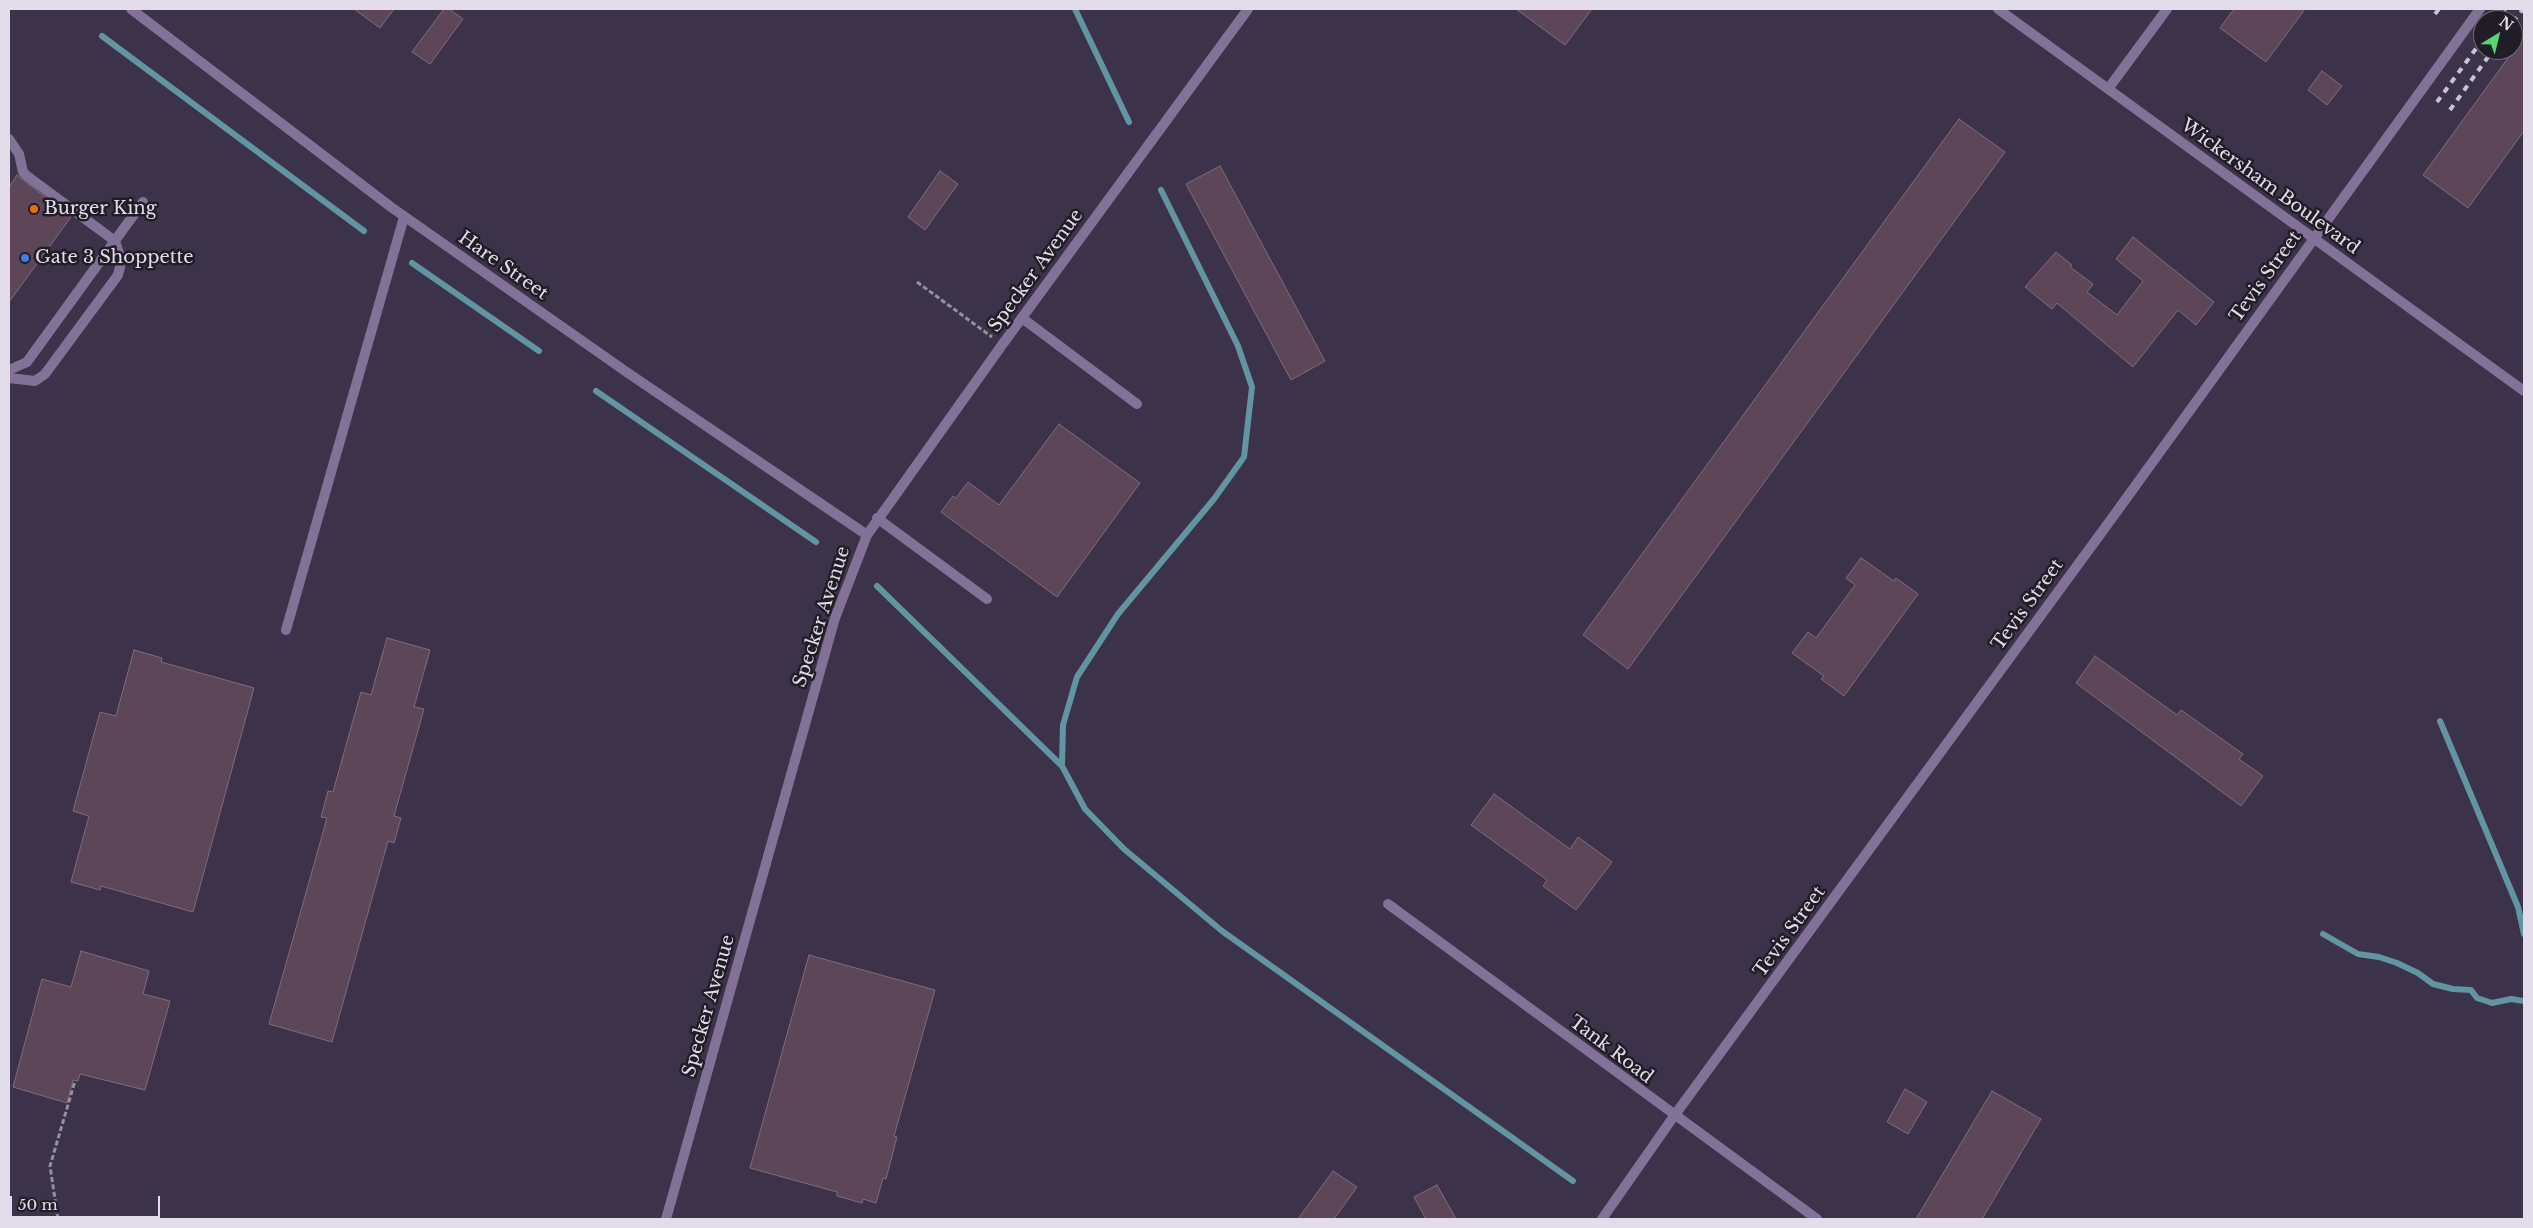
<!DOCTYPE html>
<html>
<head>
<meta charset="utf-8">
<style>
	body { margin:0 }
	#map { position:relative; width:2533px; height:1228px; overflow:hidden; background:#3c324a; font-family:"Libre Baskerville",serif }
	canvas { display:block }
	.frame { position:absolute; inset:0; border:10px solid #e2dceb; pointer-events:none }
	.north { position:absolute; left:2473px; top:10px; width:50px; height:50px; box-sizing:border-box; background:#211d27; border:1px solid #6e6975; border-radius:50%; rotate:36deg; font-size:14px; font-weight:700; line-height:20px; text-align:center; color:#e2dceb }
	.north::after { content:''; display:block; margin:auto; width:18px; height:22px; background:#54d672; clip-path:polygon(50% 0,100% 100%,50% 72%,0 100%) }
	.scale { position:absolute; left:10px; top:1196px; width:150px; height:22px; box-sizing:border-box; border:2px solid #e2dceb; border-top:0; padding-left:6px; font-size:15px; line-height:18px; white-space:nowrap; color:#e2dceb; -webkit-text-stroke:4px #211d27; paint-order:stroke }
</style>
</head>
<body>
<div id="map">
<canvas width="2533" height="1228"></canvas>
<div class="frame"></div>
<div class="north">N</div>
<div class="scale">50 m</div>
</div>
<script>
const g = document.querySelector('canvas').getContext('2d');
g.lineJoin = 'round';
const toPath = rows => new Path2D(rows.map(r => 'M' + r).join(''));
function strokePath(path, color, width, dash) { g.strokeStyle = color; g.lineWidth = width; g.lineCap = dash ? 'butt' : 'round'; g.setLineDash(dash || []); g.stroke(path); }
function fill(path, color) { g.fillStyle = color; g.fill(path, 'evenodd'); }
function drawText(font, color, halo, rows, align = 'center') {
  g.font = font + ' "Libre Baskerville",serif'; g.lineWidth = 5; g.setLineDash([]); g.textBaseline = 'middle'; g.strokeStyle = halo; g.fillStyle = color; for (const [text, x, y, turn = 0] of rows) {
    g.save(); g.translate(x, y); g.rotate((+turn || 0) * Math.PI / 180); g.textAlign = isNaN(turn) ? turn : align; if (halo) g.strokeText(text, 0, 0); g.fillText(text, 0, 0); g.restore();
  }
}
strokePath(toPath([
	[1075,9,1129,122],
	[102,36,364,231],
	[1161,190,1238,346,1252,387,1244,457,1214,499,1118,614,1077,677,1063,725,1062,766,1085,809,1124,849,1222,931,1573,1181],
	[412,263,539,351],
	[596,391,816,542],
	[877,586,1062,766],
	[2440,721,2518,907,2524,934],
	[2323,934,2358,954,2379,957,2397,963,2418,973,2433,984,2453,989,2471,990,2477,998,2492,1003,2511,999,2524,1001]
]), '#6295a2', 6);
const building = toPath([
	[354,9,394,9,380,28,354,9],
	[444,9,449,9,463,19,430,64,412,52,444,9],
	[1516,9,1592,9,1565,45,1516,9],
	[2234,9,2305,9,2266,62,2220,28,2234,9],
	[2524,36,2524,131,2468,208,2423,175,2524,36],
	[2322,71,2342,86,2327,105,2308,90,2322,71],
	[1959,119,2005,152,1628,669,1583,635,1959,119],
	[1220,166,1325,361,1291,380,1186,184,1220,166],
	[940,171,958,184,925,230,908,217,940,171],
	[17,175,71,217,9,302,9,187,17,175],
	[2133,237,2214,302,2196,325,2178,310,2133,367,2057,303,2052,309,2025,287,2056,252,2072,265,2070,267,2093,284,2087,292,2117,315,2143,281,2116,259,2133,237],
	[1059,424,1140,483,1057,597,941,512,953,496,956,498,968,482,999,505,1059,424],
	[1861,558,1894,581,1896,578,1918,594,1844,696,1821,679,1824,676,1792,653,1808,632,1816,638,1855,585,1846,578,1861,558],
	[387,638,430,650,414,707,424,709,394,816,401,818,394,843,388,841,332,1042,269,1024,327,818,321,817,328,791,333,792,361,692,371,695,387,638],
	[134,650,162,658,161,662,254,688,193,912,101,886,100,890,71,882,89,816,73,811,100,712,116,716,134,650],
	[2095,656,2177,715,2181,710,2243,754,2239,759,2263,776,2241,806,2076,683,2095,656],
	[1494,794,1570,849,1578,837,1612,862,1576,910,1543,886,1547,880,1471,825,1494,794],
	[81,951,149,971,143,994,170,1001,145,1090,80,1074,78,1081,73,1080,67,1103,13,1087,42,979,71,987,81,951],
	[809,955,935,990,894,1136,897,1137,886,1179,883,1178,876,1203,863,1199,862,1203,837,1196,837,1192,750,1168,809,955],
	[1905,1089,1927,1102,1908,1134,1887,1122,1905,1089],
	[1992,1091,2041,1119,1982,1219,1916,1219,1992,1091],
	[1333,1171,1357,1187,1334,1219,1298,1219,1333,1171],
	[1437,1185,1456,1219,1426,1219,1414,1197,1437,1185]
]);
fill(building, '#5c4658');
strokePath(building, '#846b7f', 1);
strokePath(toPath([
	[917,282,992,337],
	[58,1219,50,1166,75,1081]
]), '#968fa2', 3, [5, 2.5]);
strokePath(toPath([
	[9,139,19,154,23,172,27,176,115,241,120,256,120,267,118,275,45,374,35,381,9,378],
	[1022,318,1137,404],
	[9,370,27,362,143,202],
	[877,518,987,599],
	[286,630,404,217]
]), '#837298', 10);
strokePath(toPath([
	[131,9,391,207,628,373,867,535],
	[1998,9,2524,391],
	[2108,89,2167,9],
	[1388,904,1817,1219],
	[1602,1219,1674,1116,2115,514,2480,9]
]), '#837298', 10);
strokePath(toPath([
	[666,1219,835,618,867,535,1002,345,1248,9]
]), '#837298', 10);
strokePath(toPath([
	[2435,14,2439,9],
	[2497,20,2505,9],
	[2513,22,2523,9],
	[2437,102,2483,39],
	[2450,110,2493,50]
]), '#cac3d4', 4, [6, 6]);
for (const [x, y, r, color] of [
	[34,209,5,"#e8710a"],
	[25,258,5,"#3f7fe0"]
]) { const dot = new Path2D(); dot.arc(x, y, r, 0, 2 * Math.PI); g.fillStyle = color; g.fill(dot); strokePath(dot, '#211d27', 2); }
drawText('18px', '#e2dceb', '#211d27', [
	["Wickersham Boulevard",2270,187,36],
	["Hare Street",503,266,35],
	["Specker Avenue",1036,271,-54],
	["Tevis Street",2266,277,-54],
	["Tevis Street",2028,605,-54],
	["Specker Avenue",822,617,-72],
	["Tevis Street",1790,932,-54],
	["Specker Avenue",709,1006,-74],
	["Tank Road",1611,1050,37]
]);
drawText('18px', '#e2dceb', '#211d27', [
	["Burger King",44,209],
	["Gate 3 Shoppette",35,258]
], 'left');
</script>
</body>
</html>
